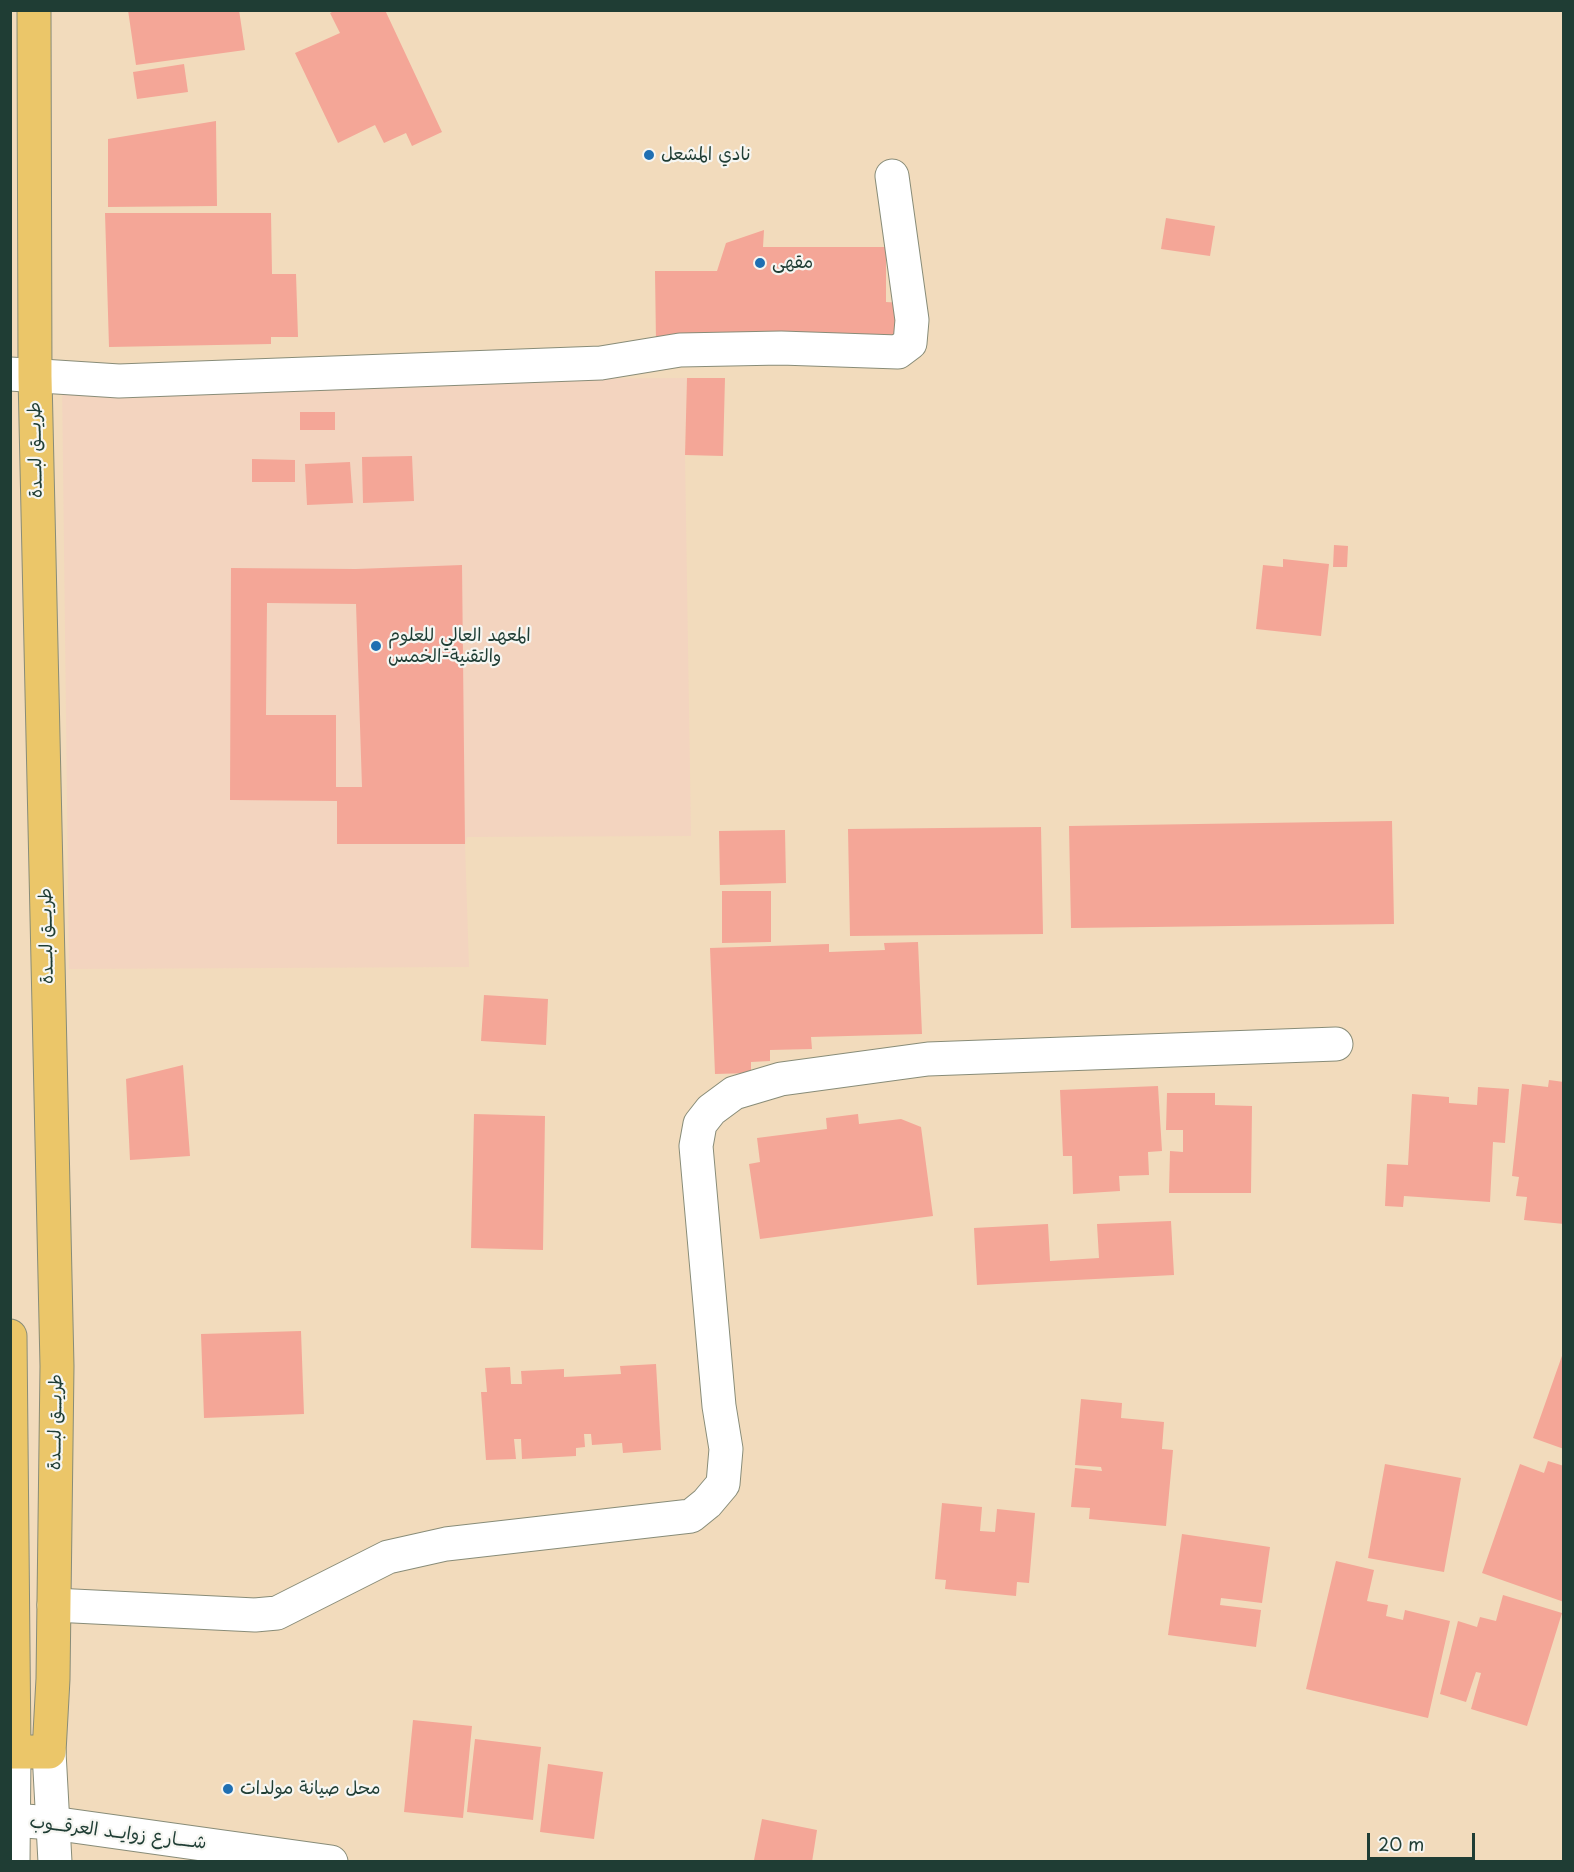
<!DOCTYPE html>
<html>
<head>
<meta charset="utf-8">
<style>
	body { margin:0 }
	#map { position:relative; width:1574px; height:1872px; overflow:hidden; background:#f2dbbc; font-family:"Playpen Sans",sans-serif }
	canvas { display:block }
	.frame { position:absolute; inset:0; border:12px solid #1f3d34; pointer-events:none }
	.scale { position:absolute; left:1367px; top:1833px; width:108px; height:27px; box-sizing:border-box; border:3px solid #1f3d34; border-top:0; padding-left:8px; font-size:18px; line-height:21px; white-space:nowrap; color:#1f3d34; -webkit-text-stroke:4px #f6f6f2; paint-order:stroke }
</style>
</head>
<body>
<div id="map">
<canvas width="1574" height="1872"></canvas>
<div class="frame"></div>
<div class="scale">20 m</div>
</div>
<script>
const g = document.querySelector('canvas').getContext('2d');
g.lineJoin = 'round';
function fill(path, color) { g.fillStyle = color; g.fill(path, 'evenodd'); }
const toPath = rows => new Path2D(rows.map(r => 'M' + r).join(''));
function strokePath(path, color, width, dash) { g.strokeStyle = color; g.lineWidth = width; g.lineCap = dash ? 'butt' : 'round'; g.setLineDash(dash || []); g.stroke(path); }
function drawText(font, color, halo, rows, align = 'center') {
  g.font = font + ' "Playpen Sans","Playpen Sans Arabic",sans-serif'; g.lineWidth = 4.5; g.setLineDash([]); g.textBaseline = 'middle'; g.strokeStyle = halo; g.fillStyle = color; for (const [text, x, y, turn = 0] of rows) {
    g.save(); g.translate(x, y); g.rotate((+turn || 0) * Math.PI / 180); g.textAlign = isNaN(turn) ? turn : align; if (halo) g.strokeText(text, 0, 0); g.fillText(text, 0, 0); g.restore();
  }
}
fill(toPath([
	[687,378,685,455,691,836,467,837,465,844,469,967,69,969,62,381]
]), '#f3d4bf');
fill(toPath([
	[128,10,239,10,245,50,136,65],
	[336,10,385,10,442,132,412,146,406,133,384,143,375,125,338,143,295,53,340,33,330,13],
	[184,64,188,92,137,99,133,72],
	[216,121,217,206,108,207,108,139],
	[105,213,271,213,272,274,296,274,298,337,271,337,271,344,109,347],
	[1166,218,1215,226,1210,256,1161,249],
	[764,230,763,247,886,247,886,302,902,303,902,343,656,342,655,271,717,271,726,243],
	[687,378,725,378,723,456,685,455],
	[300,412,335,412,335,430,300,430],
	[412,456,414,501,363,503,362,457],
	[252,459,295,460,295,482,252,482],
	[350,462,353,503,307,505,305,464],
	[1334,545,1348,546,1347,567,1333,567],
	[1283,559,1329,564,1321,636,1256,629,1263,565,1283,567],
	[462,565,465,844,337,844,337,801,230,800,231,568,356,569],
	[267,603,356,604,362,787,336,787,336,715,266,715],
	[1392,821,1394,924,1071,928,1069,826],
	[1041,827,1043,934,850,936,848,829],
	[785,830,786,883,720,885,719,831],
	[722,891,771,891,771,942,722,943],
	[918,942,922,1034,811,1037,812,1049,770,1050,770,1061,751,1062,751,1073,715,1074,710,948,829,944,829,952,885,950,884,943],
	[484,995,548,999,546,1045,481,1041],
	[183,1065,190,1156,130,1160,126,1079],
	[1549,1080,1564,1082,1564,1224,1524,1220,1527,1197,1516,1196,1519,1177,1512,1176,1522,1084,1548,1087],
	[1158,1086,1162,1151,1148,1152,1149,1175,1119,1176,1120,1191,1073,1194,1072,1156,1063,1156,1060,1090],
	[1478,1087,1509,1089,1505,1143,1493,1142,1490,1202,1404,1196,1403,1207,1385,1206,1387,1164,1408,1165,1412,1094,1449,1097,1449,1103,1477,1105],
	[1167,1093,1215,1093,1215,1105,1252,1106,1251,1193,1169,1193,1170,1151,1183,1152,1183,1130,1166,1130],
	[474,1114,545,1116,543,1250,471,1248],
	[858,1114,859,1124,901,1119,921,1127,933,1216,760,1239,749,1164,760,1162,757,1138,827,1129,826,1118],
	[1171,1221,1174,1275,977,1285,974,1228,1048,1224,1050,1261,1099,1258,1097,1224],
	[301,1331,304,1414,204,1418,201,1334],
	[1563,1353,1564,1354,1564,1449,1533,1438],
	[656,1364,661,1450,623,1453,622,1443,592,1445,591,1434,584,1434,585,1447,576,1448,576,1456,522,1459,521,1439,514,1439,516,1459,486,1460,481,1392,487,1392,485,1368,510,1367,511,1384,522,1384,521,1371,564,1369,564,1377,621,1374,620,1366],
	[1081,1399,1122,1403,1121,1418,1164,1422,1162,1449,1173,1450,1166,1526,1089,1519,1090,1508,1071,1507,1075,1468,1102,1471,1101,1467,1075,1465],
	[1548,1461,1564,1466,1564,1602,1482,1573,1520,1464,1544,1473],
	[1385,1464,1461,1478,1444,1572,1368,1558],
	[942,1503,982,1507,980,1531,995,1532,997,1509,1035,1513,1029,1583,1017,1582,1016,1596,945,1589,946,1580,935,1579],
	[1182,1534,1270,1547,1262,1603,1221,1598,1220,1605,1261,1610,1256,1647,1168,1635],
	[1336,1561,1374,1570,1367,1601,1388,1605,1386,1616,1403,1620,1405,1610,1450,1621,1428,1718,1306,1689],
	[1503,1595,1562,1613,1527,1726,1471,1709,1481,1673,1476,1672,1466,1702,1440,1694,1458,1621,1477,1627,1480,1617,1496,1621],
	[413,1720,472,1726,463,1818,404,1812],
	[475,1739,541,1747,533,1820,467,1812],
	[548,1764,603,1772,594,1839,540,1832],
	[762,1819,817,1830,812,1862,754,1860]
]), '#f4a697');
const minor = toPath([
	[10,374,119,381,601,363,680,350,781,348,898,352,910,343,912,320,892,176],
	[54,1605,255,1615,277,1613,388,1557,446,1544,691,1516,707,1503,723,1484,726,1449,719,1406,696,1146,700,1124,711,1110,734,1093,781,1079,928,1059,1336,1044],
	[12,1820,52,1823,331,1862]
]);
const tertiary = toPath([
	[49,1752,55,1862],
	[13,1862,14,1752]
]);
const primary = toPath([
	[10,1336,14,1752],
	[10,1752,49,1752,53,1679,57,1366,35,377,34,10]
]);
strokePath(minor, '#888c78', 35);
strokePath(tertiary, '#888c78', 35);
strokePath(primary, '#888c78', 35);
strokePath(minor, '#fff', 33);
strokePath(tertiary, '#fff', 33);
strokePath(primary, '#ebc669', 33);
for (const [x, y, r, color] of [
	[649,155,6,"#1f6fb2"],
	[760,263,6,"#1f6fb2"],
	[376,646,6,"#1f6fb2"],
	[228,1789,6,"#1f6fb2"]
]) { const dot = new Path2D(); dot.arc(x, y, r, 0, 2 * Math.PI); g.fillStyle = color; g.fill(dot); strokePath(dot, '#f6f6f2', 2); }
drawText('18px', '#1f3d34', '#f6f6f2', [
	["نادي المشعل",661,155],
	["مقهى",772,263],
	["المعهد العالي للعلوم",388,636],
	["والتقنية-الخمس",388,657],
	["محل صيانة مولدات",240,1789]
], 'left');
drawText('18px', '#1f3d34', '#f6f6f2', [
	["طريـــق لبـــدة",36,450,-91],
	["طريـــق لبـــدة",47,936,-91],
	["طريـــق لبـــدة",56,1422,-89],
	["شــــارع زوايــد العرقـــوب",118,1833,7]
]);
</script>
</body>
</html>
